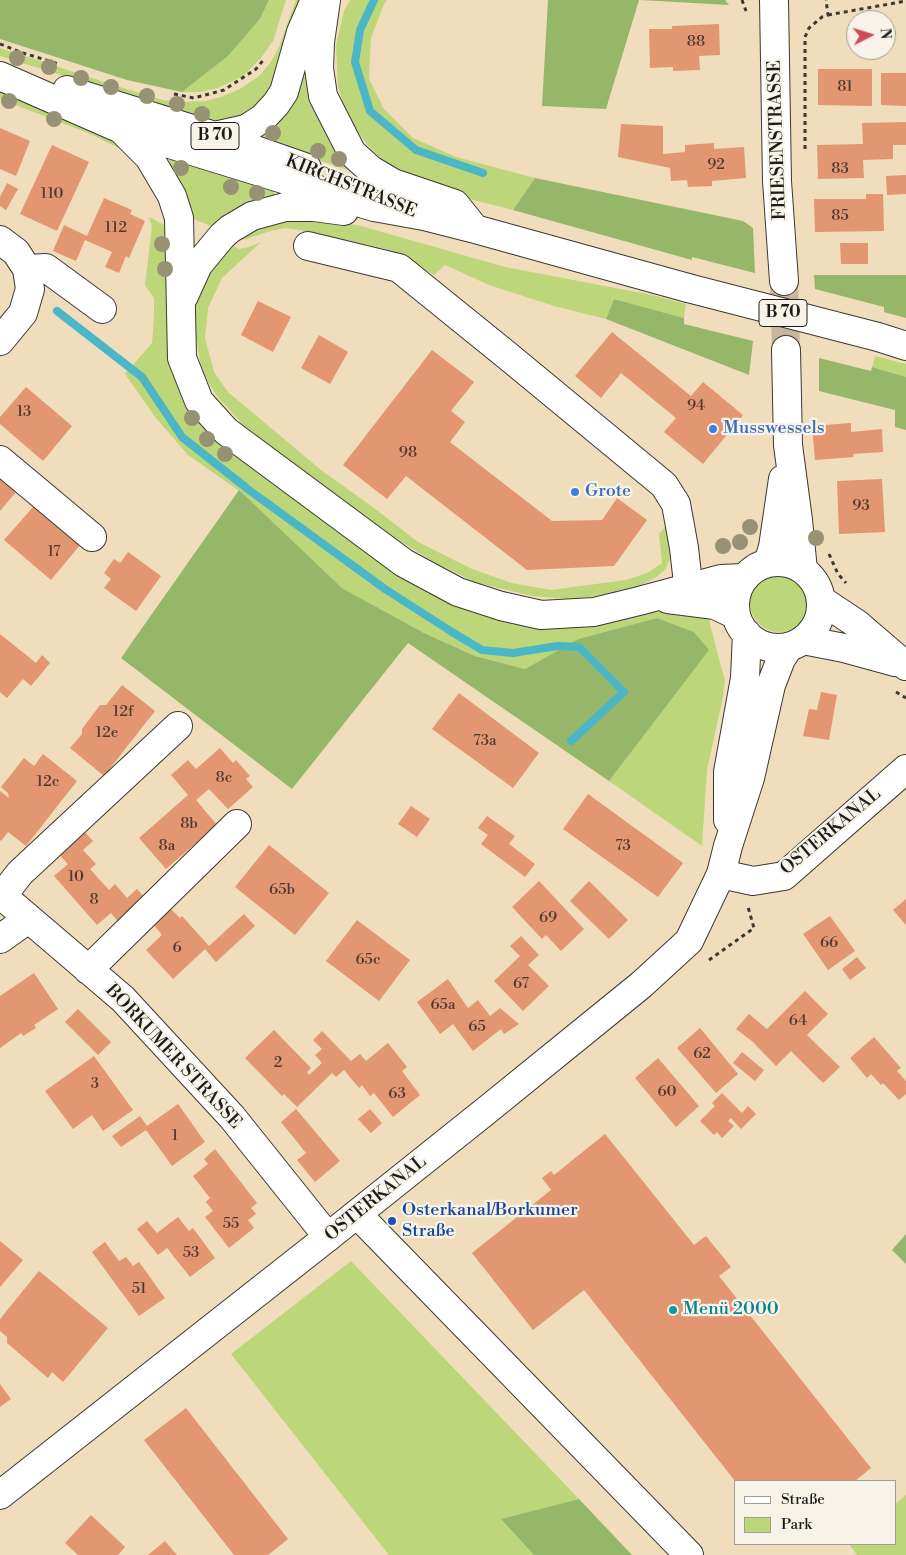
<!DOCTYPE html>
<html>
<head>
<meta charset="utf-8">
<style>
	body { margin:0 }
	#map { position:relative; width:906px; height:1555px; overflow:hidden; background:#f0ddbc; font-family:"Libre Bodoni",serif }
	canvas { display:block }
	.legend { position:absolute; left:734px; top:1480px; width:162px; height:65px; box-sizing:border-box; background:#f7f3e8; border:1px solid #9f9d96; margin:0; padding:6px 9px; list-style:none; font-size:15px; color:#1c1c1c }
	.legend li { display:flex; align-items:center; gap:10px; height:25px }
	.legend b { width:25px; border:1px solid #9f9d96 }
	.north { position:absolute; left:846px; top:10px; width:50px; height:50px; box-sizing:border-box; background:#f7f3e8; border:1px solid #9f9d96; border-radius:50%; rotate:85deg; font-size:14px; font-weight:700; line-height:20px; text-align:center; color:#1c1c1c }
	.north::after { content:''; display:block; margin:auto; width:18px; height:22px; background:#d1495b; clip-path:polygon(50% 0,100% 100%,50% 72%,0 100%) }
</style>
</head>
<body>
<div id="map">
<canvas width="906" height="1555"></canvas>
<ul class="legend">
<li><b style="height:6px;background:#fff"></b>Straße</li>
<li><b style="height:14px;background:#bdd67a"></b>Park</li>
</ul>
<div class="north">N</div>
</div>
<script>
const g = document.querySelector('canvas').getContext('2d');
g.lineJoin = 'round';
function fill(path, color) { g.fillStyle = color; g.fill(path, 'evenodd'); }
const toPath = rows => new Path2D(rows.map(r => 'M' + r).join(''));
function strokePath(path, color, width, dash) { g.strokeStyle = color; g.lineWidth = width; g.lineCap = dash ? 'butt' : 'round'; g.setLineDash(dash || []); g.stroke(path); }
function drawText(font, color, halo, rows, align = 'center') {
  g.font = font + ' "Libre Bodoni",serif'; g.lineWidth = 4.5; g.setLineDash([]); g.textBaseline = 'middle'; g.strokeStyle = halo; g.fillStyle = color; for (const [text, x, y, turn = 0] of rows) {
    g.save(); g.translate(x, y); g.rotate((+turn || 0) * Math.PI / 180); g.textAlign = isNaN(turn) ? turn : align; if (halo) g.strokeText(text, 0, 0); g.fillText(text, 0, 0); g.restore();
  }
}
fill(toPath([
	[269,0,286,0,273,41,261,58,243,76,218,88,200,92,182,92,228,56,260,19],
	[296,0,300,0,270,91,248,114,221,121,208,121,0,56,0,48,123,88,163,100,183,102,205,101,221,97,240,89,259,76,271,62,279,47],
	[350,0,387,0,384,4,371,38,369,79,384,109,413,138,456,157,535,178,513,210,454,195,417,181,389,166,368,146,348,117,338,87,336,45,344,11],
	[309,71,351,171,259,140,257,137],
	[0,92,104,134,125,148,138,161,119,148,88,133,0,99],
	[171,157,228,177,274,191,275,195,216,228,191,218,168,163],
	[149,217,170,228,184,394,463,606,665,608,707,612,720,663,725,680,723,697,707,770,702,846,609,781,708,650,694,632,657,618,578,639,525,669,475,656,424,633,342,588,238,490,188,455,156,418,125,374,152,343,154,316,154,298,145,285,152,226],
	[296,218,328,220,361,226,505,267,652,295,686,304,684,318,614,299,606,319,554,306,489,285,445,265,434,275,409,259,386,249,300,230,285,228,267,232,247,239,241,239,275,222],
	[261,242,222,278,208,308,205,338,214,372,228,392,321,470,374,508,418,542,472,569,512,583,551,590,626,580,647,573,662,563,659,534,668,523,670,559,665,570,655,578,641,585,607,595,569,599,532,596,474,582,436,563,370,523,275,452,243,425,217,396,202,372,194,328,197,296,211,266,231,244,239,249,249,247],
	[875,356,906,364,906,377,872,367],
	'750 603a29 29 0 1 1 58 0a29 29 0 1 1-58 0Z',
	[351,1261,579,1499,501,1519,534,1555,389,1555,231,1354],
	[906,1495,906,1555,857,1555,849,1544,895,1544,895,1504]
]), '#bdd67a');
fill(toPath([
	[0,0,269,0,260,19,228,56,182,92,127,80,0,39],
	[548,0,639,0,606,109,542,106],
	[640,0,725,0,729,5],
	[535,178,743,221,753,228,755,273,692,257,692,260,513,210],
	[814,275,906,275,906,318,884,312,884,307,815,289],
	[614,299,684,318,684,324,753,341,749,375,606,319],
	[819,358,871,371,872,367,906,377,906,430,895,427,895,410,819,391],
	[239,490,342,588,424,633,475,656,525,669,578,639,657,618,694,632,709,650,609,781,408,643,292,789,121,658],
	[906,1234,906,1264,892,1250],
	[579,1499,632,1555,534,1555,501,1519]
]), '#96b76a');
strokePath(toPath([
	[374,0,360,30,355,62,370,111,416,150,483,173],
	[57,311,142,377,182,437,249,490,385,589,452,632,482,650,513,653,558,646,579,647,624,692,571,741]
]), '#4ab6c6', 8);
fill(toPath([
	[719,24,720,55,699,56,700,70,673,71,673,67,650,68,649,29,672,29,672,26],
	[818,69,872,69,872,106,818,105],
	[881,73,906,73,906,106,881,105],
	[906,122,906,145,893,145,893,159,863,160,864,178,818,179,817,145,863,144,862,123],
	[621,124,663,126,663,154,685,152,685,145,714,143,714,149,744,147,746,178,712,181,712,186,688,187,687,180,671,181,670,168,618,157],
	[0,128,30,141,16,176,0,169],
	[52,145,89,162,57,231,20,214],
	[906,175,906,194,887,195,886,176],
	[7,183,18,189,6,210,0,206,0,197],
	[866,194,883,194,884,231,815,232,814,199,866,199],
	[104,198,132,210,130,214,145,221,129,258,126,256,119,273,105,267,112,252,85,240,76,261,53,251,64,225,87,236],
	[840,243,868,243,868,264,841,264],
	[258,301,291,317,273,352,241,335],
	[612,332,691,396,703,382,743,415,703,464,664,432,676,418,621,373,601,398,575,376],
	[319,335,348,352,330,384,301,368],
	[432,350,474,382,451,411,465,422,450,442,552,521,602,520,617,498,647,520,614,566,527,570,406,476,387,499,343,465],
	[26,387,72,426,43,461,0,424,0,417],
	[851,423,851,432,882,429,883,452,853,454,854,457,815,460,812,426],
	[0,479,16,492,0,511],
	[882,479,885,532,839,534,837,481],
	[34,506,80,545,51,580,4,540],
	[128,552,161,576,136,611,104,588,111,579,104,573,114,559,120,563],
	[0,634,36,663,42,655,50,663,31,686,23,679,7,698,0,692],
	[122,685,155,711,104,776,70,748,82,734,82,729,100,705,106,705],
	[821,692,837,695,829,740,803,736,809,709,817,710],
	[459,693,539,753,513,788,432,729],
	[220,748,233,763,236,760,250,776,246,779,253,787,228,809,209,789,196,800,217,825,166,869,139,838,188,795,171,775,188,760,196,769],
	[43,754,77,781,26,846,8,832,1,841,0,840,0,791,9,798,8,793,1,787,24,758,34,766],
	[588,794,683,863,658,897,563,829],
	[411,806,430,819,417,837,398,824],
	[487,816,515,836,509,844,535,864,525,877,481,844,488,835,478,828],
	[83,830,93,841,83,850,96,864,90,869,109,890,115,884,127,898,137,889,147,900,120,924,111,913,97,925,54,876,68,864,58,853],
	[269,845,329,893,295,935,235,887],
	[539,881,584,929,561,951,546,935,542,939,512,907],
	[589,881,628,920,609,939,570,901],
	[906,899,906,925,893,910],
	[171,909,180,918,182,916,209,946,244,914,255,926,216,962,205,949,173,979,146,950,162,935,154,925],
	[830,916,855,951,828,970,803,934],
	[357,920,410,960,379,1001,326,961],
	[521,936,539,955,528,965,549,986,523,1011,494,981,520,956,510,946],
	[857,957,866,968,850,980,842,969],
	[34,973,58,1009,34,1025,36,1028,23,1036,21,1033,0,1048,0,996],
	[448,979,468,1008,478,1000,490,1016,500,1008,519,1024,504,1034,501,1029,473,1051,453,1024,440,1034,417,1002],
	[805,991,828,1014,807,1035,840,1067,823,1083,791,1051,776,1066,753,1042,736,1029,749,1014,767,1029],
	[78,1009,111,1042,98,1055,65,1022],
	[700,1028,738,1074,716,1093,677,1048],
	[274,1030,311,1068,307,1072,309,1075,322,1063,315,1055,322,1049,313,1040,322,1031,351,1061,360,1054,366,1061,388,1043,407,1067,402,1071,420,1095,393,1117,374,1093,370,1096,362,1085,359,1088,344,1070,336,1077,332,1073,297,1107,284,1094,282,1096,245,1058],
	[874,1037,901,1068,897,1071,906,1081,906,1094,899,1100,883,1083,881,1085,871,1074,867,1078,850,1058],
	[742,1052,764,1070,755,1081,733,1063],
	[94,1056,133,1110,103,1131,92,1115,73,1129,45,1091],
	[658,1058,699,1106,676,1127,635,1078],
	[722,1093,742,1113,748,1106,756,1114,741,1129,731,1118,728,1121,734,1126,722,1138,717,1132,714,1135,700,1121,715,1106,712,1103],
	[178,1104,205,1142,172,1166,146,1130,121,1147,112,1136,140,1116,147,1126],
	[296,1109,340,1161,315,1182,297,1160,306,1153,281,1122],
	[370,1109,382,1123,371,1133,358,1119],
	[605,1134,694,1245,706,1236,731,1267,719,1276,871,1468,855,1481,735,1481,584,1290,533,1330,472,1253,551,1190,542,1178,551,1171,554,1175],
	[215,1149,257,1203,251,1208,256,1214,248,1220,254,1228,229,1248,205,1217,213,1211,206,1202,210,1198,193,1176,208,1164,204,1159],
	[178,1217,189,1231,193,1228,215,1258,190,1277,167,1248,158,1255,137,1229,147,1221,157,1233],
	[0,1241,23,1260,0,1287],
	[105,1242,119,1261,126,1257,133,1266,139,1262,165,1298,139,1316,92,1252],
	[39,1271,108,1328,63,1382,52,1372,48,1378,7,1343,7,1337,0,1331,0,1319],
	[0,1384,11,1399,0,1407],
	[186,1408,288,1539,268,1555,234,1555,144,1440],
	[91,1515,125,1547,118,1555,78,1555,65,1543],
	[165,1541,177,1555,148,1555]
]), '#e29671');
strokePath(toPath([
	[784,281,786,350]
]), '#c6b69c', 28, [28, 14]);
const minor = toPath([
	[0,240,16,252,27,269,30,289,23,313,0,341],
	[308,246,399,268,509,357,664,485,676,504,684,548,690,601],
	[27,269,46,268,102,309],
	[0,460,92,537],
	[821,600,857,624,906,666],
	[803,640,844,648,895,662],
	[721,874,753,881,784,876,906,769],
	[0,894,123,999,232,1117,328,1237],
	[2,896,20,873,178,726],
	[0,939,28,919],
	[88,970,237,824],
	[357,1214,689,1555]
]);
const major = toPath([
	[326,0,320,42,319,68,323,96,352,153,371,170,393,183,455,204,475,229],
	[774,0,777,181,784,281],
	[0,76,121,129,374,207,424,216,475,229,688,288],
	[67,90,215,136,307,168],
	[121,129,149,157,172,196,179,218,182,358,199,401,226,431,404,563,458,592,501,606,541,615,594,612,639,601,721,579,744,578],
	[215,136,246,129,263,118,276,104,284,92,301,32,315,0],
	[184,296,198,265,222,236,230,229,252,216,285,207,314,207,344,211],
	[878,337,906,346],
	[786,350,788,445,798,520,803,570],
	'735 605a43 43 0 1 1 86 0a43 43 0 1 1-86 0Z',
	[768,563,773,547,783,479],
	[668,599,715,605,736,615],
	[728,820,728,772,745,678,747,634],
	[0,1495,328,1237,487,1110,641,985,689,941,721,874,728,846,750,778,771,685,781,659,789,647]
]);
strokePath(minor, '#3c3934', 30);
strokePath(major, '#3c3934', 30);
strokePath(toPath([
	[742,0,746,11],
	[828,15,906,1],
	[0,44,23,53,59,64],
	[174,94,194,98,224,90,256,69,265,58],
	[805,149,805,37,809,28,822,17,828,15,826,0],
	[829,554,838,574,846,583],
	[896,692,906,698],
	[709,960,754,928,748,907]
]), '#3c3934', 3, [4, 4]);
strokePath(minor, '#fff', 28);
strokePath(major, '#fff', 28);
const majorBridge = toPath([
	[688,288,878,337]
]);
strokePath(majorBridge, '#3c3934', 30, []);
strokePath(majorBridge, '#fff', 28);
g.fillStyle = '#969273';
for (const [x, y] of [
	[17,58],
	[49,67],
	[81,78],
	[111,87],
	[147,96],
	[9,101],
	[177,104],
	[202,114],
	[54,119],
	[273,133],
	[318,151],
	[339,159],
	[181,168],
	[231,187],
	[257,193],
	[162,244],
	[165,269],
	[192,418],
	[207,439],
	[225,454],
	[750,527],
	[816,538],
	[740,542],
	[723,546]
]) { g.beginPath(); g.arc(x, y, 8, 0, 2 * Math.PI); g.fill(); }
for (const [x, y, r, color] of [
	[713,429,5,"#3f7fe0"],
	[575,492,5,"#3f7fe0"],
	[392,1221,5,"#1a4fb4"],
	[673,1310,5,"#0f9aa8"]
]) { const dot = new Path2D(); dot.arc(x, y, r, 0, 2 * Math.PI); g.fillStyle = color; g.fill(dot); strokePath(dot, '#f7f3e8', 2); }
drawText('15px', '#4e3a31', null, [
	["88",696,42],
	["81",845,87],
	["92",716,165],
	["83",840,169],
	["110",52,194],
	["85",840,216],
	["112",116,228],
	["94",696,406],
	["13",24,412],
	["98",408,453],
	["93",861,506],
	["17",54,552],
	["12f",123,712],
	["12e",107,733],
	["73a",485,741],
	["8c",224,778],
	["12c",48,782],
	["8b",189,824],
	["8a",167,846],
	["73",623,846],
	["10",76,877],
	["65b",282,890],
	["8",94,900],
	["69",548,918],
	["66",829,943],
	["6",177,948],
	["65c",368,960],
	["67",521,984],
	["65a",443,1005],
	["64",798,1021],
	["65",477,1027],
	["62",702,1054],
	["2",278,1063],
	["3",95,1084],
	["60",667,1092],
	["63",397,1094],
	["1",175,1136],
	["55",231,1224],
	["53",191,1253],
	["51",139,1289]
]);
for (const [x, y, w] of [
	[215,136,48],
	[783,313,48]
]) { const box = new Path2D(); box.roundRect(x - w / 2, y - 13.5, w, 27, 4); g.fillStyle = '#f7f3e8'; g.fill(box); strokePath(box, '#1c1c1c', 1); }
drawText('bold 16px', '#1c1c1c', null, [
	["B 70",215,136],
	["B 70",783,313]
]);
drawText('18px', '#1c1c1c', '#f7f3e8', [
	["FRIESENSTRASSE",778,140,-92],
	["KIRCHSTRASSE",351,187,22],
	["OSTERKANAL",831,832,-40],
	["BORKUMER STRASSE",173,1057,47],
	["OSTERKANAL",376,1199,-39]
]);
drawText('18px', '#366cbe', '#f7f3e8', [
	["Musswessels",723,429],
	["Grote",585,492]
], 'left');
drawText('18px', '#164399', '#f7f3e8', [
	["Osterkanal/Borkumer",402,1211],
	["Straße",402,1232]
], 'left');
drawText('18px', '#0d838f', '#f7f3e8', [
	["Menü 2000",683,1310]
], 'left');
</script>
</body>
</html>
